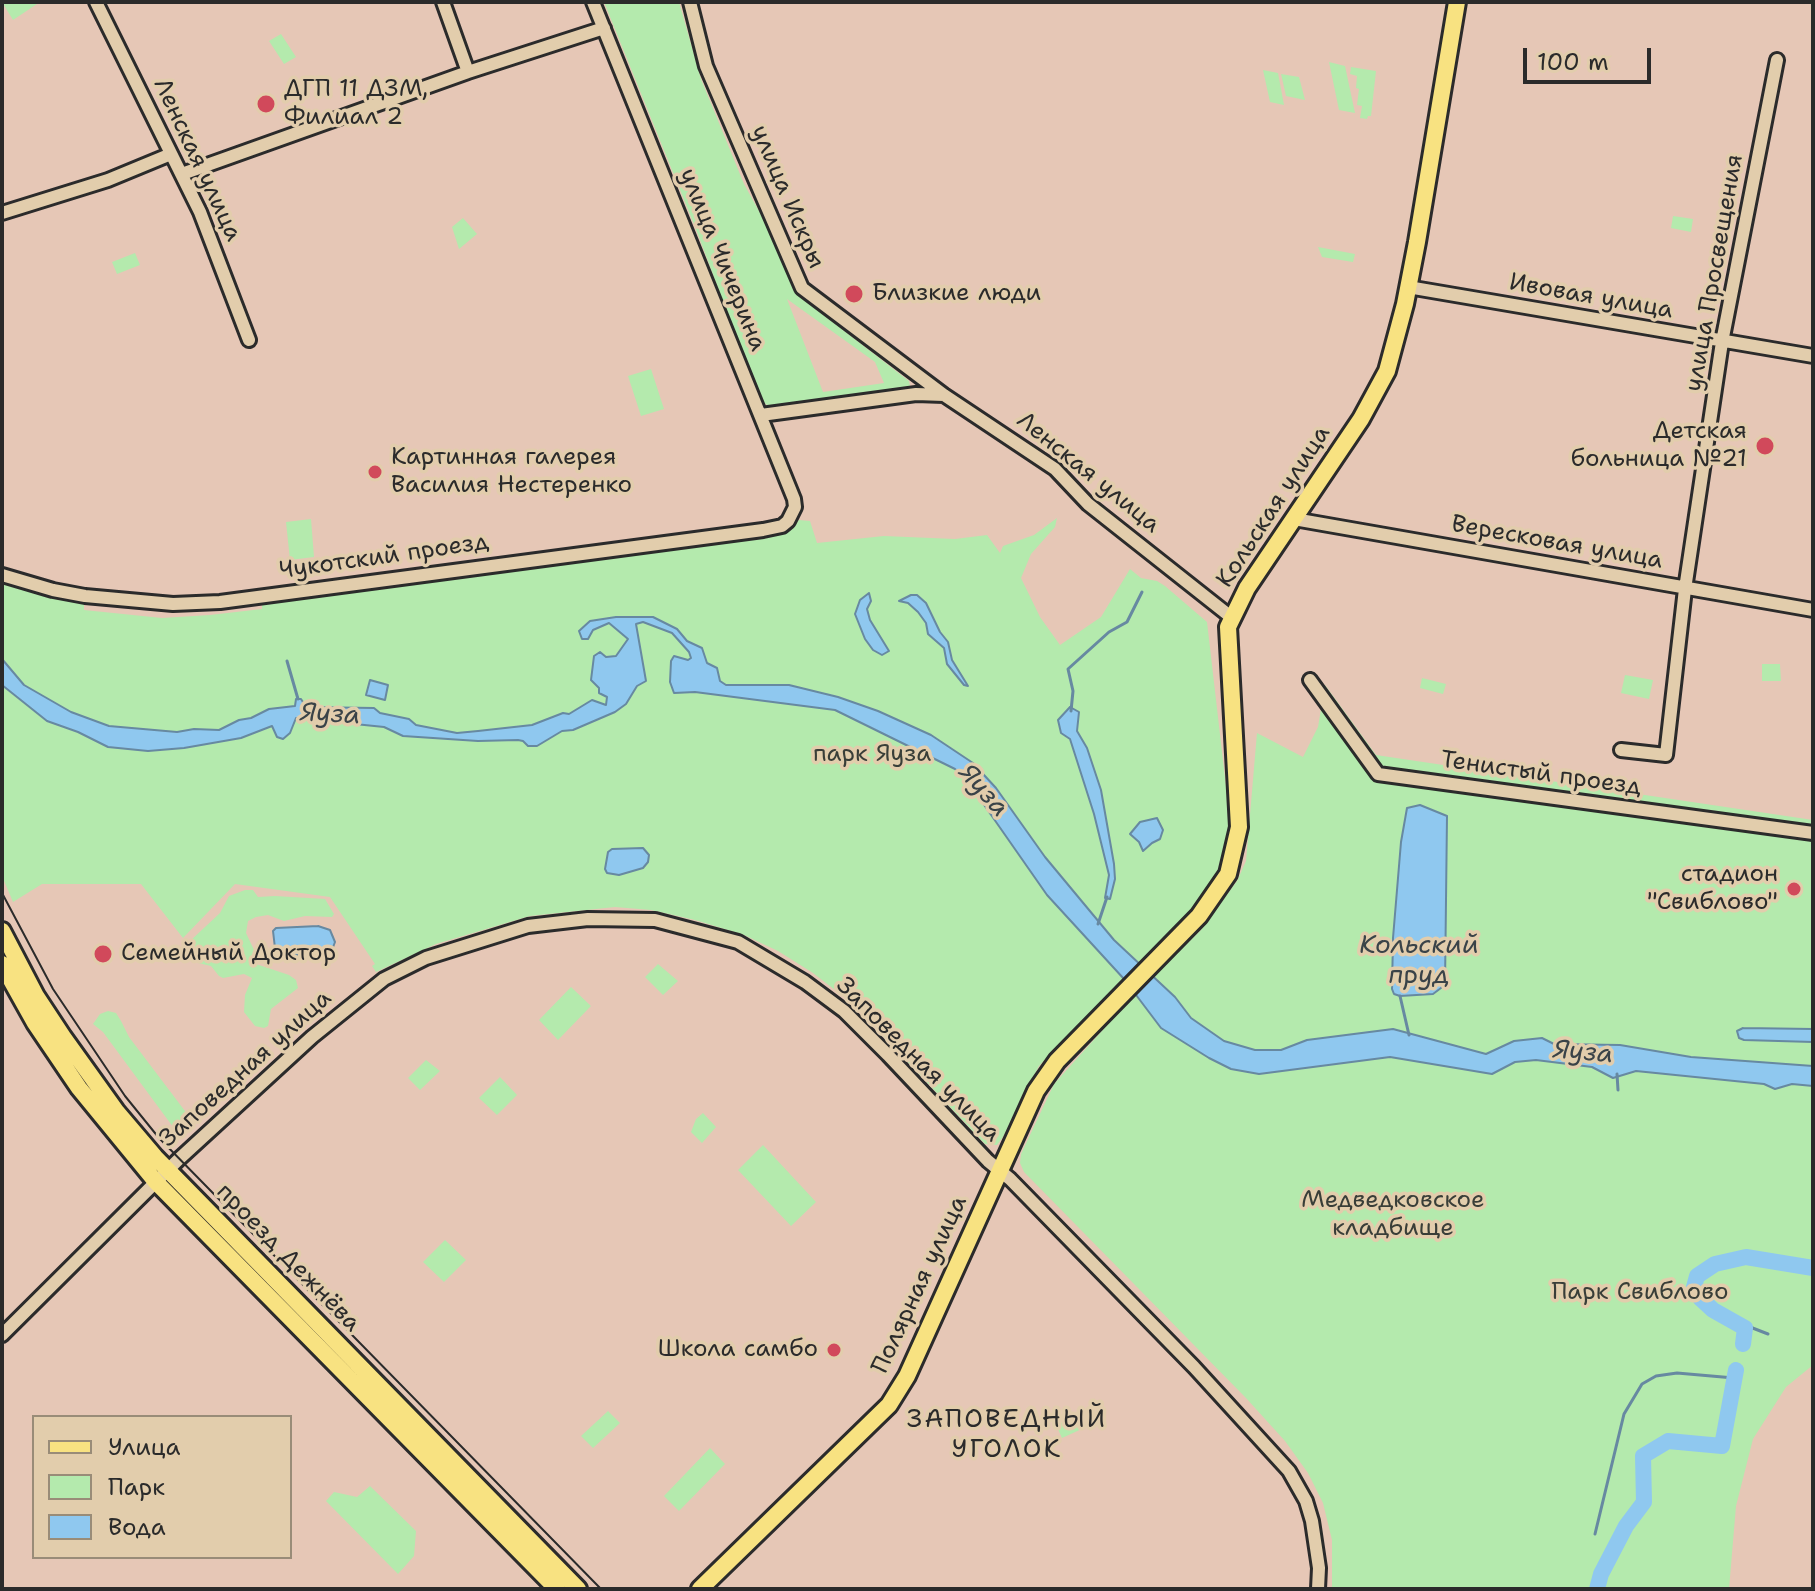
<!DOCTYPE html>
<html>
<head>
<meta charset="utf-8">
<style>
	body { margin:0 }
	#map { position:relative; width:1815px; height:1591px; overflow:hidden; background:#e6c7b6; font-family:"Shantell Sans",sans-serif }
	canvas { display:block }
	.frame { position:absolute; inset:0; border:4px solid #2b2b2b; pointer-events:none }
	.legend { position:absolute; left:32px; top:1415px; width:260px; height:144px; box-sizing:border-box; background:#e2cdac; border:2px solid #998c78; margin:0; padding:10px 14px; list-style:none; font-size:24px; color:#2b2b2b }
	.legend li { display:flex; align-items:center; gap:16px; height:40px }
	.legend b { width:40px; border:2px solid #998c78 }
	.scale { position:absolute; left:1523px; top:48px; width:128px; height:36px; box-sizing:border-box; border:4px solid #2b2b2b; border-top:0; padding-left:10px; font-size:24px; line-height:28px; white-space:nowrap; color:#2b2b2b; -webkit-text-stroke:6px #e2cdac; paint-order:stroke }
</style>
</head>
<body>
<div id="map">
<canvas width="1815" height="1591"></canvas>
<div class="frame"></div>
<ul class="legend">
<li><b style="height:10px;background:#f8e281"></b>Улица</li>
<li><b style="height:22px;background:#b4eaad"></b>Парк</li>
<li><b style="height:22px;background:#8fc8ef"></b>Вода</li>
</ul>
<div class="scale">100 m</div>
</div>
<script>
const g = document.querySelector('canvas').getContext('2d');
g.lineJoin = 'round';
function fill(path, color) { g.fillStyle = color; g.fill(path, 'evenodd'); }
const toPath = rows => new Path2D(rows.map(r => 'M' + r).join(''));
function strokePath(path, color, width, dash) { g.strokeStyle = color; g.lineWidth = width; g.lineCap = dash ? 'butt' : 'round'; g.setLineDash(dash || []); g.stroke(path); }
function drawText(font, color, halo, rows, align = 'center') {
  g.font = font + ' "Shantell Sans",sans-serif'; g.lineWidth = 7; g.setLineDash([]); g.textBaseline = 'middle'; g.strokeStyle = halo; g.fillStyle = color; for (const [text, x, y, turn = 0] of rows) {
    g.save(); g.translate(x, y); g.rotate((+turn || 0) * Math.PI / 180); g.textAlign = isNaN(turn) ? turn : align; if (halo) g.strokeText(text, 0, 0); g.fillText(text, 0, 0); g.restore();
  }
}
fill(toPath([
	[2,2,40,2,13,20],
	[604,2,679,2,701,79,744,184,765,222,799,296,909,381,910,386,770,407,760,400,697,232],
	[787,299,875,362,884,383,823,392],
	[281,34,296,57,284,64,269,41],
	[1329,62,1345,66,1355,113,1339,110],
	[1351,67,1376,71,1371,116,1368,116,1367,119,1360,118,1362,106,1357,105,1359,89,1356,88,1357,76,1350,74],
	[1263,70,1278,73,1284,105,1270,102],
	[1281,74,1299,77,1305,100,1286,96],
	[1673,216,1693,219,1691,232,1671,228],
	[463,218,477,234,459,249,452,227],
	[1318,247,1355,254,1353,262,1322,257],
	[135,253,140,265,117,274,112,262],
	[651,369,664,409,641,416,628,376],
	[1057,518,1055,527,1031,554,1021,578,1040,617,1060,645,1101,617,1130,569,1141,578,1157,581,1165,586,1207,622,1230,821,1220,869,1192,910,1039,1066,1003,1137,997,1145,985,1144,852,1003,813,973,778,951,744,935,695,920,651,910,615,907,530,916,436,944,376,972,372,966,375,964,330,897,235,884,183,938,141,884,42,884,13,902,2,876,2,584,84,602,84,610,162,618,210,615,262,609,262,602,783,532,799,520,810,521,817,543,884,536,955,539,987,535,1000,553,1003,546,1034,535],
	[311,519,314,557,290,560,286,522],
	[1762,664,1780,664,1781,681,1762,681],
	[1625,675,1653,680,1649,699,1621,693],
	[1422,678,1446,684,1443,694,1420,688],
	[1325,685,1376,755,1813,820,1813,1029,1743,1028,1744,1040,1813,1042,1813,1066,1691,1057,1620,1045,1514,1041,1486,1054,1393,1029,1307,1040,1281,1050,1255,1050,1224,1041,1191,1018,1175,997,1152,977,1200,931,1237,881,1246,861,1257,733,1303,757,1318,727],
	[245,890,253,890,258,897,275,896,325,899,334,914,332,917,305,916,284,921,268,915,256,917,248,921,246,933,255,952,256,964,289,975,296,980,298,988,271,1009,268,1026,264,1028,255,1026,244,1012,245,995,252,978,244,974,223,978,219,976,211,966,198,963,191,957,187,948,190,941,220,913,229,896],
	[658,964,678,981,663,995,645,977],
	[571,987,591,1006,558,1040,539,1020],
	[1136,993,1161,1028,1209,1058,1231,1069,1259,1074,1390,1057,1492,1074,1515,1062,1536,1060,1592,1067,1613,1078,1636,1071,1764,1084,1775,1089,1792,1084,1813,1086,1813,1365,1786,1387,1753,1439,1736,1506,1729,1589,1332,1589,1332,1540,1323,1503,1308,1473,1285,1441,1246,1398,1024,1172,1020,1163,1021,1154,1054,1084],
	[108,1011,116,1013,121,1021,129,1037,188,1115,188,1119,176,1131,103,1032,93,1024,100,1014],
	[426,1060,440,1071,420,1090,408,1078],
	[500,1077,517,1095,497,1115,479,1098],
	[703,1113,716,1127,702,1143,691,1132,696,1119],
	[763,1145,816,1202,791,1226,738,1170],
	[445,1240,466,1260,444,1282,423,1262],
	[608,1411,620,1423,593,1448,581,1436],
	[1078,1415,1084,1428,1062,1438,1056,1425],
	[710,1448,725,1464,679,1511,664,1496],
	[370,1486,416,1531,414,1556,398,1574,326,1501,334,1492,357,1497]
]), '#b4eaad');
const water = toPath([
	[869,593,871,601,867,609,870,620,889,651,882,655,873,650,865,639,855,614,860,600,869,593],
	[911,595,917,595,926,603,940,632,948,642,952,660,968,686,964,685,947,664,944,648,928,634,926,623,918,612,908,603,899,601,911,595],
	[616,617,653,617,677,629,687,641,702,648,707,663,717,668,720,681,726,685,789,685,838,697,878,711,931,735,973,763,996,788,1045,857,1114,940,1175,997,1191,1018,1224,1041,1255,1050,1281,1050,1307,1040,1393,1029,1486,1054,1514,1041,1542,1038,1554,1044,1620,1045,1691,1057,1813,1066,1813,1086,1792,1084,1775,1089,1764,1084,1636,1071,1613,1078,1592,1067,1536,1060,1515,1062,1492,1074,1390,1057,1259,1074,1231,1069,1209,1058,1161,1028,1124,979,1047,895,966,779,955,769,835,710,695,692,674,693,670,682,671,661,674,656,688,660,691,658,689,652,672,633,643,622,636,624,646,681,637,686,626,704,615,712,573,730,562,731,537,746,528,746,523,741,518,740,478,741,403,736,384,727,296,718,290,733,283,739,277,737,272,726,241,738,184,748,148,751,108,747,78,732,47,721,2,685,2,659,24,685,71,712,109,726,177,732,194,729,219,730,239,720,251,718,269,709,295,706,296,699,301,699,306,707,374,708,380,713,409,719,416,725,457,733,478,731,532,725,563,713,569,714,592,700,606,705,607,697,599,693,599,688,591,680,594,656,600,652,606,657,616,656,628,639,609,623,593,630,588,639,582,639,579,631,590,621,616,617],
	[370,680,388,685,385,700,366,695,370,680],
	[1070,707,1079,712,1077,731,1087,748,1101,790,1114,864,1115,879,1110,899,1105,898,1109,875,1094,814,1070,739,1061,733,1058,720,1070,707],
	[1420,805,1447,816,1445,985,1433,994,1400,996,1394,994,1392,989,1393,938,1401,842,1407,808,1420,805],
	[1157,818,1163,830,1160,839,1152,843,1143,851,1139,842,1130,834,1140,822,1157,818],
	[643,848,649,855,648,862,643,868,619,875,607,873,605,869,608,852,612,849,643,848],
	[318,926,330,930,335,942,332,950,306,956,279,953,275,948,273,931,276,928,318,926],
	[1743,1028,1813,1029,1813,1042,1744,1040,1739,1038,1737,1031,1743,1028]
]);
fill(water, '#8fc8ef');
strokePath(water, '#6789a1', 2);
strokePath(toPath([
	[287,661,298,699],
	[1071,711,1073,691,1068,669,1109,632,1127,622,1142,592],
	[1098,924,1107,897],
	[1400,996,1409,1035],
	[1617,1074,1618,1090],
	[1745,1328,1750,1327,1768,1334],
	[1595,1534,1624,1414,1642,1384,1656,1376,1677,1373,1734,1378]
]), '#6789a1', 3);
strokePath(toPath([
	[1743,1344,1745,1328,1713,1310,1700,1298,1694,1287,1697,1276,1715,1264,1746,1257,1813,1268],
	[1597,1589,1601,1574,1626,1526,1644,1502,1643,1456,1668,1441,1722,1446,1736,1370]
]), '#8fc8ef', 16);
const minor = toPath([
	[96,2,200,212,249,340],
	[443,2,468,72],
	[690,2,706,66,802,288,944,395,1055,469,1088,504,1231,617],
	[182,174,468,72,604,28],
	[2,213,108,180,171,154],
	[1408,287,1813,356],
	[761,415,916,394,944,395],
	[1294,519,1813,610],
	[2,575,53,590,85,596,173,604,220,602,763,530,782,526,788,521,795,507,794,499,593,2],
	[1310,680,1378,774,1813,833],
	[1621,750,1666,755,1685,589,1722,342,1777,60],
	[2,1335,179,1159,312,1037,384,979,426,958,528,926,588,919,655,920,738,942,805,982,844,1011,888,1055,988,1161,1010,1179,1194,1367,1289,1471,1306,1501,1312,1521,1319,1568,1318,1589]
]);
const major = toPath([
	[2,931,36,996,63,1037,116,1111,155,1157,578,1589],
	[2,964,35,1023,79,1088,156,1182,557,1589],
	[700,1589,889,1405,907,1376,1036,1091,1057,1061,1199,916,1228,874,1239,827,1228,627,1247,588,1361,419,1387,371,1405,304,1417,242,1457,2]
]);
strokePath(minor, '#2b2b2b', 18);
strokePath(major, '#2b2b2b', 22);
strokePath(minor, '#e2cdac', 12);
strokePath(major, '#f8e281', 16);
strokePath(toPath([
	[2,893,53,989,125,1096,159,1138,601,1589]
]), '#2b2b2b', 2);
for (const [x, y, r, color] of [
	[266,104,10,"#d1495b"],
	[854,294,10,"#d1495b"],
	[1765,446,10,"#d1495b"],
	[375,472,8,"#d1495b"],
	[1794,889,8,"#d1495b"],
	[103,954,10,"#d1495b"],
	[834,1350,8,"#d1495b"]
]) { const dot = new Path2D(); dot.arc(x, y, r, 0, 2 * Math.PI); g.fillStyle = color; g.fill(dot); strokePath(dot, '#e2cdac', 3); }
drawText('24px', '#2b2b2b', '#e2cdac', [
	["ДГП 11 ДЗМ,",284,90],
	["Филиал 2",284,118],
	["Близкие люди",872,294],
	["Детская",1747,432,"right"],
	["больница №21",1747,460,"right"],
	["Картинная галерея",391,458],
	["Василия Нестеренко",391,486],
	["стадион",1778,875,"right"],
	["\"Свиблово\"",1778,903,"right"],
	["Семейный Доктор",121,954],
	["Школа самбо",818,1350,"right"]
], 'left');
drawText('24px', '#2b2b2b', '#e2cdac', [
	["Ленская улица",197,160,65],
	["улица Искры",787,197,67],
	["улица Чичерина",722,260,68],
	["улица Просвещения",1715,273,-80],
	["Ивовая улица",1591,297,10],
	["Ленская улица",1088,473,39],
	["Кольская улица",1274,507,-57],
	["Вересковая улица",1557,543,10],
	["Чукотский проезд",384,557,-8],
	["Тенистый проезд",1541,774,8],
	["Заповедная улица",918,1060,45],
	["Заповедная улица",246,1069,-42],
	["проезд Дежнёва",288,1258,46],
	["Полярная улица",920,1285,-65]
]);
drawText('24px', '#393e38', '#e2cdac', [
	["парк Яуза",872,755],
	["Медведковское",1393,1201],
	["кладбище",1393,1229],
	["Парк Свиблово",1640,1293]
]);
drawText('italic 26px', '#3a4348', '#e2cdac', [
	["Яуза",330,715,3],
	["Яуза",983,791,48],
	["Кольский",1419,946],
	["пруд",1419,976],
	["Яуза",1583,1053,5]
]);
g.letterSpacing = '2px';
drawText('26px', '#2b2b2b', '#e2cdac', [
	["ЗАПОВЕДНЫЙ",1007,1420],
	["УГОЛОК",1007,1450]
]);
g.letterSpacing = '0px';
</script>
</body>
</html>
